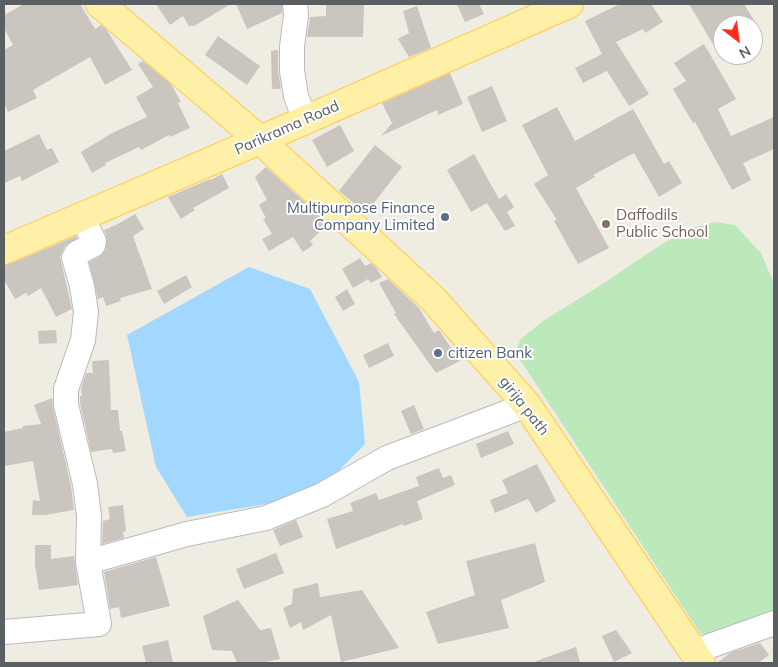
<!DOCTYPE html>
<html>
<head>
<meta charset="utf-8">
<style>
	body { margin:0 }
	#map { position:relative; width:778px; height:667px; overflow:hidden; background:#efece2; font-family:Mulish,sans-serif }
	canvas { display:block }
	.frame { position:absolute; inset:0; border:5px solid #5a5f64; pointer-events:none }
	.north { position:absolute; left:713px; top:15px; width:50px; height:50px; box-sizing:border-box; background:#fff; border:1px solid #bdbfc1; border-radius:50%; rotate:150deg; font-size:14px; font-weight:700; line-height:20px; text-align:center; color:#5a5f64 }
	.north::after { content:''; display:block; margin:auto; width:18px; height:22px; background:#fa2c1d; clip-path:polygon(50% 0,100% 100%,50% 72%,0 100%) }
</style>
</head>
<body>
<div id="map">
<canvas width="778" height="667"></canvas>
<div class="frame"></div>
<div class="north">N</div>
</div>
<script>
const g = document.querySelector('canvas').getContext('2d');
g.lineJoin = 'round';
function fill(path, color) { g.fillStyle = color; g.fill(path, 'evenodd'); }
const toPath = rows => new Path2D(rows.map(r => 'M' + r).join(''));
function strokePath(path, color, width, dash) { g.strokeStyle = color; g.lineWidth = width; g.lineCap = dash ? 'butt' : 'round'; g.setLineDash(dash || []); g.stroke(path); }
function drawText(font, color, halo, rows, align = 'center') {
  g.font = font + ' Mulish,sans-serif'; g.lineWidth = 4; g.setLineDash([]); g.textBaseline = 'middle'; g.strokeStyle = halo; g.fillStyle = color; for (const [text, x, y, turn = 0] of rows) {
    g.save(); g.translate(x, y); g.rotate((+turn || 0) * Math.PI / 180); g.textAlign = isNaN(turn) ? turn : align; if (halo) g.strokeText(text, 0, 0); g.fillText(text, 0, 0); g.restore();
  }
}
fill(toPath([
	[715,222,735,225,761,253,774,284,774,615,713,637,700,633,515,352,521,339,543,321,601,285,656,248,688,229]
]), '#bce9bc');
fill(toPath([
	[249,267,310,289,359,382,365,444,314,496,187,517,156,467,127,335]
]), '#a2d7ff');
fill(toPath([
	[24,4,80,4,95,29,101,25,106,29,132,70,105,85,90,57,33,90,37,98,8,112,4,103,4,50,13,45,4,28,4,15],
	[156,4,231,4,194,26,189,26,183,16,170,25],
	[236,4,282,4,282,13,247,29],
	[326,4,364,4,363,37,307,37,310,17,326,16],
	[457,4,479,4,484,14,465,22],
	[620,4,651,4,663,22,645,33,643,29,616,42,649,94,629,106,607,71,583,83,575,68,602,54,585,21],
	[689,4,744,4,757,25,723,25,723,61],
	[417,6,431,48,409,57,398,39,409,33,403,11],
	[218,36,260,66,247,85,205,55],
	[704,44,736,99,718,109,731,136,774,117,774,149,743,163,751,180,732,190,695,122,693,123,673,89,686,81,674,63],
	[278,50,278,71,281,89,272,89,271,51],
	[143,61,171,84,181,102,178,103,190,128,170,137,169,135,141,150,139,147,105,163,106,165,92,173,81,152,112,133,147,117,136,97,153,87,138,64],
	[450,73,463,104,438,115,437,110,381,136,392,123,382,103],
	[492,86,507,121,482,132,467,97],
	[557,107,575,141,633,109,664,164,669,161,682,183,659,197,634,153,593,175,595,177,576,188,609,248,578,264,554,221,557,220,534,184,548,175,522,125],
	[340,125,354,151,327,167,312,140],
	[39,134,47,150,52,148,59,162,22,181,20,176,4,183,4,151],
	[375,145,402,167,366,213,339,191],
	[474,154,499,199,506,194,514,207,507,212,515,226,505,231,487,203,471,212,447,170],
	[266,167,308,205,315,215,317,214,328,224,310,241,313,245,303,252,293,237,269,251,262,239,272,234,263,219,266,218,259,205,267,200,255,177],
	[222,174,229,188,193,208,195,210,181,219,168,197,210,179,211,180],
	[135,214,144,229,133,236,152,289,120,298,121,301,106,306,103,297,98,299,89,262,99,257,106,249,106,235,104,230,116,225],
	[76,236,77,238,65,246,60,257,72,309,56,317,41,288,28,296,26,293,15,299,4,280,4,265,10,264],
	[360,258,365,266,371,263,377,269,382,277,371,283,368,279,353,288,342,269],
	[186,275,192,287,164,304,157,291],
	[388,279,419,308,434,333,439,330,460,361,436,373,394,314,396,313,379,283],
	[347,289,355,304,343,311,335,297],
	[56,330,57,343,39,344,38,331],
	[388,343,394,356,369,368,363,355],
	[109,360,111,410,118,410,120,431,122,431,126,451,113,453,112,449,91,452,80,403,80,396,82,396,81,388,86,373,93,373,92,361],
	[52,398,53,408,71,486,74,510,45,515,32,515,33,500,40,501,33,461,4,466,4,432,23,428,23,426,41,424,34,405],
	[414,405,424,429,411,434,401,411],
	[508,431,514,444,481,458,476,444],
	[537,464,556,501,536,513,528,499,495,513,490,500,508,493,502,480],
	[439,468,443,478,451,475,455,485,417,501,423,519,404,526,403,524,336,549,327,519,353,511,350,503,376,493,379,500,419,486,416,477],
	[123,505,126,531,123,532,124,538,102,544,103,521,110,519,108,507],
	[296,520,303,537,280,546,273,530],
	[535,543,545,582,501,600,509,628,438,644,426,612,475,595,466,561],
	[35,545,51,545,51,559,74,556,78,585,39,590,35,565],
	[276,553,284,573,244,589,236,569],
	[156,557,170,606,121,618,119,607,110,609,104,572],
	[318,583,320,597,362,590,399,648,341,662,331,615,303,630,301,622,290,628,283,608,292,604,293,589],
	[238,600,260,630,271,628,280,659,260,663,237,663,232,651,212,650,203,616],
	[616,630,632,653,614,662,602,636],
	[168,640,173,663,146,663,142,646],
	[760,643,769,655,758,663,717,663,730,653],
	[576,647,580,663,537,663,536,661]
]), '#cac6bf');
const minor = toPath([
	[295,4,296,15,292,47,292,71,296,96,305,120],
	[88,562,187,534,266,518,322,495,387,458,527,405],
	[4,632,99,624,88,562,89,516,85,484,66,405,66,389,83,340,86,312,82,286,74,258,77,253,93,245,94,241,82,217],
	[693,652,774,623]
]);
const major = toPath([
	[100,4,260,140,433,299,527,405,701,663],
	[4,250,260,140,569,4]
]);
strokePath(minor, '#b7bbc0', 26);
strokePath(major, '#ffcb4b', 30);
strokePath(minor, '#fff', 24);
strokePath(major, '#fff0a7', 28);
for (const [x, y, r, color] of [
	[445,217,5,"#5c6f8a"],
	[606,224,5,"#8d6e63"],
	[438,353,5,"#5c6f8a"]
]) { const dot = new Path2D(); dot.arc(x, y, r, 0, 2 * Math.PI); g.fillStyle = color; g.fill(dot); strokePath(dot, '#fff', 2); }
drawText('15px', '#5a5f64', '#fff', [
	["Parikrama Road",287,128,-24],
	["girija path",524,406,52]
]);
drawText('15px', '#4e5e75', '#fff', [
	["Multipurpose Finance",435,208],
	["Company Limited",435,225],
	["citizen Bank",448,353,"left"]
], 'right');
drawText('15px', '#785e54', '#fff', [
	["Daffodils",616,215],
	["Public School",616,232]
], 'left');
</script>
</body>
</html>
